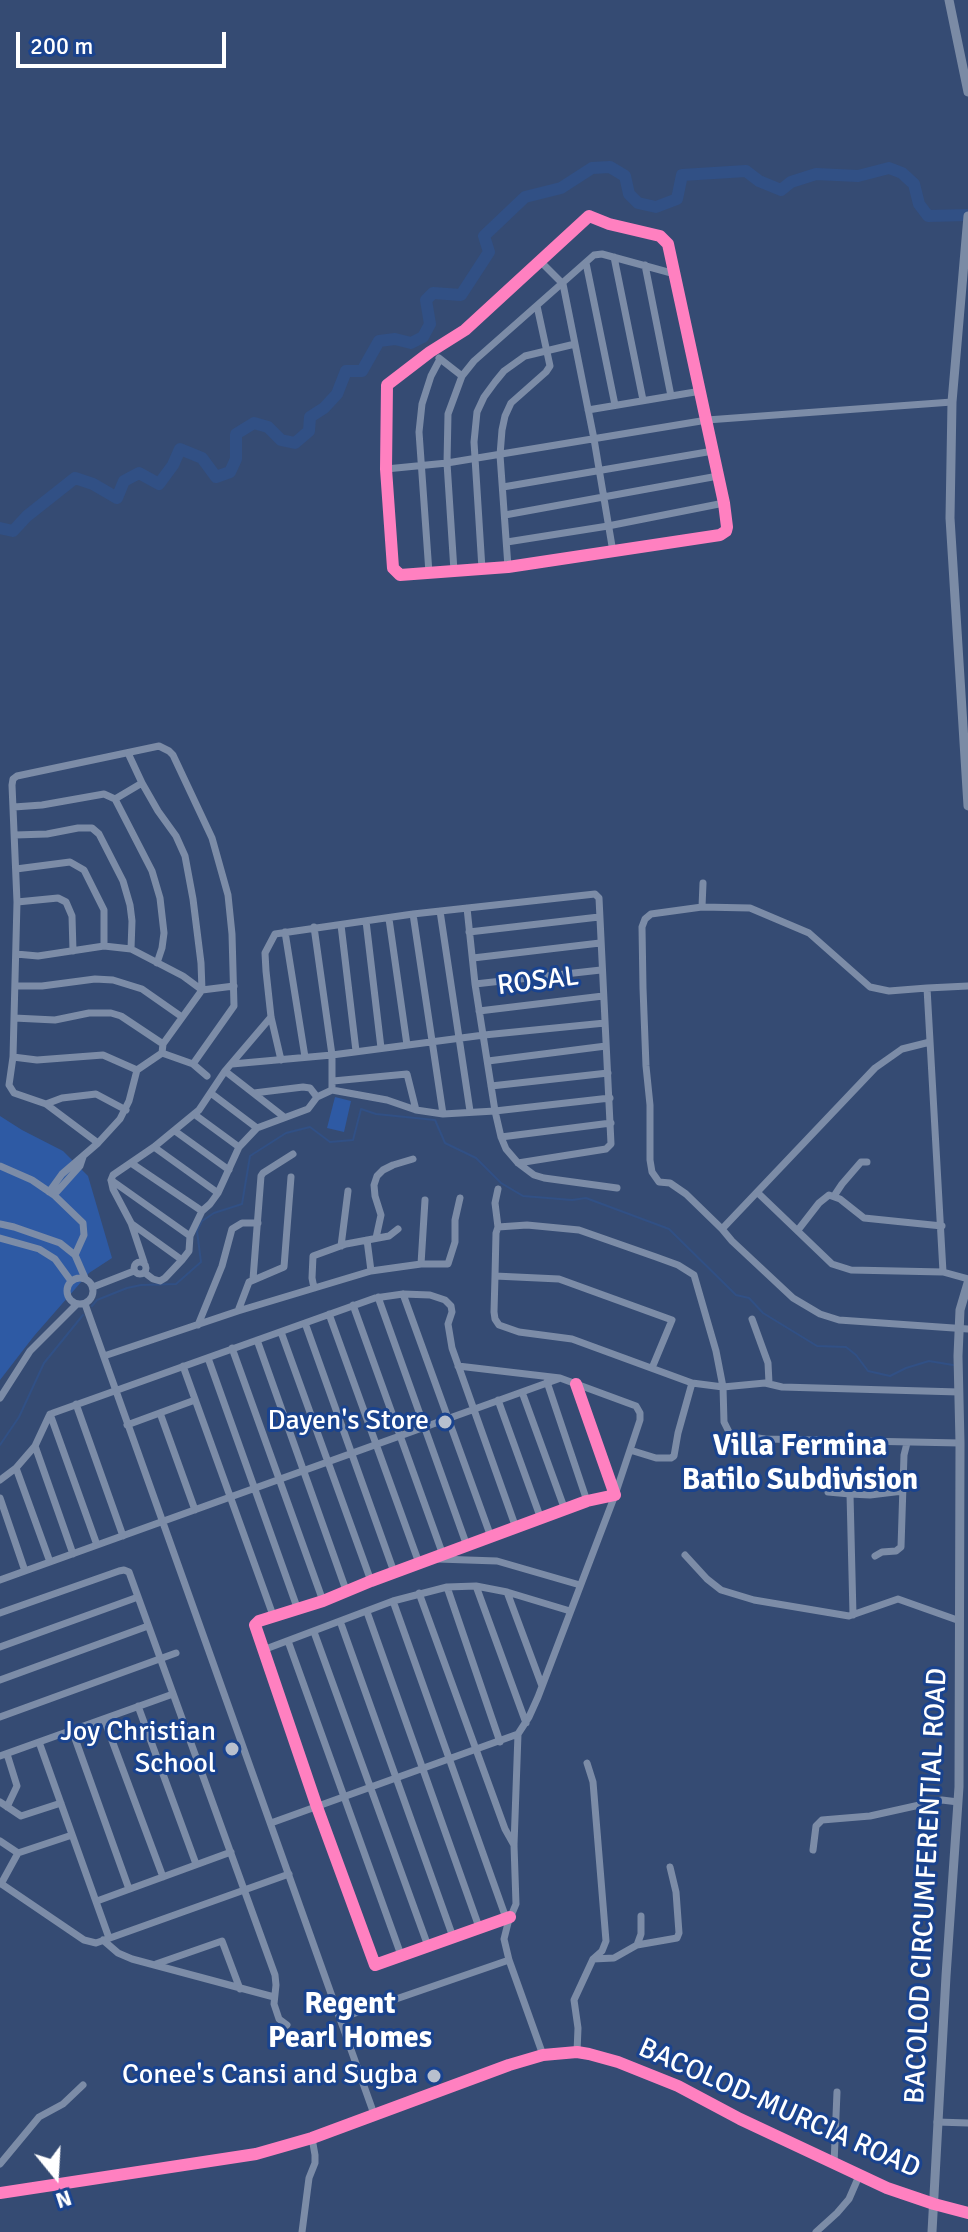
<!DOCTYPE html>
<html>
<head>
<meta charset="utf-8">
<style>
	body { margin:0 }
	#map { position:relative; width:968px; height:2232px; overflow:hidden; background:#354b73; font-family:Signika,sans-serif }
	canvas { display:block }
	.north { position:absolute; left:16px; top:2136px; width:80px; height:80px; -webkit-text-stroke:6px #1a438e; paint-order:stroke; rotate:162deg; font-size:22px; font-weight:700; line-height:32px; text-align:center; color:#fff }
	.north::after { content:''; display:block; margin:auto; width:28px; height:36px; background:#fff; clip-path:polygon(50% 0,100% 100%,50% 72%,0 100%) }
	.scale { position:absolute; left:16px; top:32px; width:210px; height:36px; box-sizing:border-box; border:4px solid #fff; border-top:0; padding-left:10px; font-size:24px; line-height:28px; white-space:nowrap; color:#fff; -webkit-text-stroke:6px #1a438e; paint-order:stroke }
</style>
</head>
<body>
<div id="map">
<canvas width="968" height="2232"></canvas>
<div class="north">N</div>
<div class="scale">200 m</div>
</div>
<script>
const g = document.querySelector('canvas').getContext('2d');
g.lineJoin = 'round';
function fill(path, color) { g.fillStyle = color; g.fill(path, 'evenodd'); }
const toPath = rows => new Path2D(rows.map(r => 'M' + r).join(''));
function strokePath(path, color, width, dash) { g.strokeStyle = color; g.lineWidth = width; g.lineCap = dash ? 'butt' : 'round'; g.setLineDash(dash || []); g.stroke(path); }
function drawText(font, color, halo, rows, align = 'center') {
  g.font = font + ' Signika,sans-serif'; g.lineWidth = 6; g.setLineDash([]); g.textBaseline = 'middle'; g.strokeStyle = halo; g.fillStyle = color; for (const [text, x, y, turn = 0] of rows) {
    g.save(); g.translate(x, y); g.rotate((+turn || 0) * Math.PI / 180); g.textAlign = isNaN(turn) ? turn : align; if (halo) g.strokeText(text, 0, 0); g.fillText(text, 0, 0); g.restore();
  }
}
fill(toPath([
	[335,1097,351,1101,344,1132,327,1128],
	[0,1116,22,1130,63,1151,88,1176,112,1258,89,1273,34,1336,0,1380]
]), '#2e5aa4');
strokePath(toPath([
	[92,1306,97,1300,127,1288,141,1285,176,1284,201,1262,197,1231,202,1221,214,1213,242,1204,250,1156,286,1133,310,1127,330,1142,353,1140,361,1109,376,1114,435,1120,445,1143,476,1158,501,1183,523,1196,572,1200,586,1198,669,1229,736,1295,749,1298,763,1313,817,1346,846,1347,856,1355,868,1371,890,1376,906,1368,929,1361,953,1365],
	[0,1445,19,1417,44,1363,83,1315]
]), '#315085', 2);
strokePath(toPath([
	[0,528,13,531,27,516,75,478,93,484,117,498,124,481,139,473,159,484,173,465,180,449,202,458,216,477,230,472,236,459,236,434,254,423,268,427,281,440,295,443,309,431,310,417,324,408,337,394,346,371,362,371,379,341,395,339,411,343,423,337,430,324,426,300,433,293,461,295,489,252,484,236,525,197,561,188,592,168,610,167,625,176,629,194,638,203,656,207,677,199,682,175,746,171,759,181,781,190,791,182,816,174,858,176,889,168,902,173,914,184,919,204,928,216,968,215]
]), '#315085', 12);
strokePath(toPath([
	[589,216,609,224,660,236,668,244,724,503,727,527,726,531,720,535,508,567,400,575,393,568,386,469,387,385,430,352,465,330,589,216],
	[614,257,643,400],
	[541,262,563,284,594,439,613,552],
	[586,263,615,405],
	[645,265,671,396],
	[439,358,462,376],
	[588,410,701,391],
	[386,469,447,463,707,420,952,402],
	[503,487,713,451],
	[505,515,718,476],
	[507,542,608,526,724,503],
	[508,567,500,455,502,430,505,416,511,403,546,372,550,366,537,306],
	[482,569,474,442,477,412,484,397,495,382,504,371,525,356,575,344],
	[454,571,447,463,448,414,462,376,474,361,594,255,602,254,675,274],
	[429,573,419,432,422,404,431,376,440,359],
	[115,799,142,783],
	[14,807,42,805,104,794,115,799,152,871,160,898,164,933,162,948,157,963],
	[15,835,47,834,78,828,92,828,99,834,123,881,130,905,132,921,131,949],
	[16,869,70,862,84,870,104,910,104,946],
	[17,902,58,898,66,902,72,916,73,951],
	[702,907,703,883],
	[467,908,475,984,495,1111,501,1137,506,1149,518,1163,534,1175,544,1178,617,1188],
	[440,911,470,1111],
	[413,914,443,1114],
	[389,919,407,1045],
	[366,921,381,1048],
	[341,925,356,1051],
	[314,927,332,1055,332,1090],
	[285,932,305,1057],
	[469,932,599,917],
	[16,954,38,956,104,946,131,949,183,976,202,990,234,986],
	[473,958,600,943],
	[475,984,601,970],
	[15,986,42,986,95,979,113,980,142,989,182,1017],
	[479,1011,603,996],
	[14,1018,55,1020,89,1013,111,1013,121,1016,163,1044],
	[930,1042,902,1049,875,1068,722,1229,732,1241,793,1298,820,1314,839,1320,968,1329],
	[162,1053,193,1064,207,1076],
	[13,1057,37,1060,103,1055,137,1070],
	[281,1060,271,1017,266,971,265,953,275,934,413,914,595,894,599,898,611,1144,606,1149,518,1163],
	[488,1061,606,1046],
	[232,1064,332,1055,484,1035,605,1023],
	[225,1071,284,1117],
	[333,1081,407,1074,416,1110],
	[491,1086,608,1073],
	[254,1093,303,1087,310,1088,317,1097],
	[212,1094,257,1128],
	[46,1104,62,1098,96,1094,126,1110],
	[194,1114,239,1147],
	[175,1131,229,1170],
	[501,1137,611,1123],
	[98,1143,46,1104,14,1093,9,1085,13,1057,17,902,12,785,13,779,17,776,159,746,169,751,173,755,212,838,228,895,232,934,234,1006,193,1064],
	[154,1147,218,1193],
	[131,1163,202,1211],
	[0,1166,32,1180,54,1195,83,1223,84,1235,75,1255],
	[111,1180,190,1236],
	[498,1189,495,1203,498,1227],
	[49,1192,62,1174,98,1143,120,1119,129,1101,137,1070,162,1053,163,1044,202,990,201,963,193,899,185,856,176,836,158,811,142,783,128,753],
	[758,1193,832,1264,851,1270,943,1272,968,1279],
	[54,1195,80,1166,83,1157],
	[834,1196,842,1184,861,1162,867,1162],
	[0,1224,14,1227,60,1243,75,1255,85,1278],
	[132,1224,182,1260],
	[722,1229,686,1194,670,1183,659,1182,652,1172,650,1160,650,1105,646,1066,643,988,642,927,645,919,651,914,702,907,750,908,809,933,870,987,889,991,927,988],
	[798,1230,819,1203,829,1195,840,1199,864,1218,942,1226],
	[0,1238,39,1249,55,1259,71,1281],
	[376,1238,381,1215,375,1196,374,1185,377,1176,383,1170,393,1165,413,1159],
	[367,1240,371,1271],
	[341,1246,348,1191],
	'134 1268a6 6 0 1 1 12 0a6 6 0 1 1-12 0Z',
	[144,1262,131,1223,113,1189,111,1180,113,1175,154,1147,199,1110,225,1071,271,1017],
	[421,1264,425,1200],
	[943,1272,927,988,968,986],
	[145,1273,153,1279,160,1281,165,1278,182,1260,189,1251,190,1236,202,1211,210,1204,218,1193,239,1147,257,1128,308,1109,317,1097,332,1090,387,1100,416,1110,443,1114,495,1111,610,1098],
	[495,1276,494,1312,495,1319,499,1325,519,1332,572,1339,692,1383,723,1387,765,1383,782,1387,959,1392],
	'67 1291a13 13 0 1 1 26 0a13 13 0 1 1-26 0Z',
	[253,1279,261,1176,263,1173,293,1154],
	[93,1287,134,1271],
	[314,1288,312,1278,313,1256,346,1244,389,1236,398,1229],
	[403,1294,491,1537],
	[378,1297,467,1546],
	[85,1304,374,2114],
	[353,1305,443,1555],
	[238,1311,371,1271,421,1264,448,1264,455,1242,455,1220,460,1198],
	[329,1314,419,1563],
	[752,1319,768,1363,769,1383],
	[305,1323,394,1572],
	[198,1325,222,1266,232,1229,242,1223,258,1223],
	[281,1332,371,1581],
	[257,1340,346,1590],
	[232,1348,323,1601],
	[104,1356,238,1311,249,1282,284,1267,291,1177],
	[208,1358,298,1610],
	[183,1366,274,1618],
	[458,1366,560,1378,636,1406,640,1413,640,1420,615,1495,538,1697,529,1717,518,1734,514,1845,516,1904,508,1923,504,1939,509,1960,543,2055],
	[652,1368,672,1320,559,1279,495,1276,496,1233,498,1227,527,1225,579,1230,656,1257,678,1265,694,1275,716,1351,723,1387,724,1422,730,1434,765,1439,960,1443],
	[547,1382,587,1501],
	[522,1392,565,1510],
	[0,1398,30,1351,77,1304],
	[498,1400,541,1519],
	[76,1404,123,1536],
	[160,1413,195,1510],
	[50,1414,97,1545],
	[127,1425,195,1400],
	[35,1446,73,1554],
	[630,1450,656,1458,671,1458,674,1456,678,1433,692,1383],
	[16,1468,50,1562],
	[0,1480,16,1468,35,1446,49,1416,53,1413,375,1298,403,1294,430,1295,445,1300,451,1306,452,1312,448,1324,452,1348,516,1528],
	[828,1492,850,1494],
	[0,1498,25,1571],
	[685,1555,707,1579,721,1590,754,1600,849,1616,898,1599,960,1621],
	[875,1556,882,1552,896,1551,901,1547,904,1455,907,1443],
	[438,1559,497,1561,580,1585],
	[0,1580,558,1379],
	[476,1586,526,1723],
	[447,1587,500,1742],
	[507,1592,542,1686],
	[419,1593,505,1829,514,1845],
	[393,1601,506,1918],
	[367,1612,479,1927],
	[0,1613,119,1571,124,1570,129,1572,275,1975,276,1985,274,2004,279,2019,287,2025],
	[853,1615,850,1494,870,1495,903,1491],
	[340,1621,453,1937],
	[314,1632,428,1946],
	[288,1641,401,1955],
	[0,1647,138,1597],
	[263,1650,393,1601,447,1587,476,1586,507,1592,570,1611],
	[0,1680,148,1626],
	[138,1706,196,1864],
	[0,1717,176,1653],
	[104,1719,163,1877],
	[72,1730,129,1889],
	[39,1742,109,1938],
	[0,1756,173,1694],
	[587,1763,593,1782,606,1941,602,1951,593,1959],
	[0,1802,21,1816,61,1803],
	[7,1807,17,1786,7,1754],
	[271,1823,518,1734],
	[0,1841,18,1853,72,1835],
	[813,1850,816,1826,822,1820,870,1816,942,1800,958,1802],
	[0,1883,84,1940,96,1943,289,1874],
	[1,1884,18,1853],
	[97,1901,231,1852],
	[510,1917,375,1965,317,1807,255,1625,259,1621,323,1601,371,1581,587,1501,615,1495,576,1384],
	[103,1940,118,1953,132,1959,274,1997],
	[637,1945,641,1934,641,1916],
	[156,1964,222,1941,240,1989],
	[341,2018,509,1960],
	[577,2052,578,2028,574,2000,593,1959,614,1958,637,1945,677,1938,679,1933,676,1892,670,1867],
	[937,2122,968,2123],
	[0,2164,39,2117,63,2104,83,2085],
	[834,2164,837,2092],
	[302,2232,309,2178,315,2163,315,2155,312,2138],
	[816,2232,837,2213,849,2199,859,2176]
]), '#7c8ca7', 7);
strokePath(toPath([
	[949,0,968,92],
	[968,216,952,402,950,518,968,806],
	[0,2193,256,2154,312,2138,509,2065,543,2055,577,2052,589,2054,618,2062,678,2086,740,2119,887,2188,934,2204,968,2213],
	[932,2232,946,1976,959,1787,960,1443,958,1356,960,1310,968,1283]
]), '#7b8ba5', 9);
strokePath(toPath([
	[589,216,609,224,660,236,668,244,724,503,727,527,726,531,720,535,508,567,400,575,393,568,386,469,387,385,430,352,465,330,589,216],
	[510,1917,375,1965,317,1807,255,1625,259,1621,323,1601,371,1581,587,1501,615,1495,576,1384],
	[0,2193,256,2154,312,2138,509,2065,543,2055,577,2052,589,2054,618,2062,678,2086,740,2119,887,2188,934,2204,968,2213]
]), '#ff80c0', 12);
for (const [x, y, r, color] of [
	[445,1422,8,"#b8c0ce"],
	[232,1749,8,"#b8c0ce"],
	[434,2076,8,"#b8c0ce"]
]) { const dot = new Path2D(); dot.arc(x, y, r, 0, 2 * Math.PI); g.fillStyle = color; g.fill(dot); strokePath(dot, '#1a438e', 3); }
drawText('28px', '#fff', '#1a438e', [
	["ROSAL",538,982,-7],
	["BACOLOD CIRCUMFERENTIAL ROAD",927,1886,-87],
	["BACOLOD-MURCIA ROAD",779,2109,24]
]);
drawText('28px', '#fff', '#1a438e', [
	["Dayen's Store",429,1422],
	["Joy Christian",216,1733],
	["School",216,1765],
	["Conee's Cansi and Sugba",418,2076]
], 'right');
drawText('bold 30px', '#fff', '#1a438e', [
	["Villa Fermina",800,1447],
	["Batilo Subdivision",800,1481],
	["Regent",350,2005],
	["Pearl Homes",350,2039]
]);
</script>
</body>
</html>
